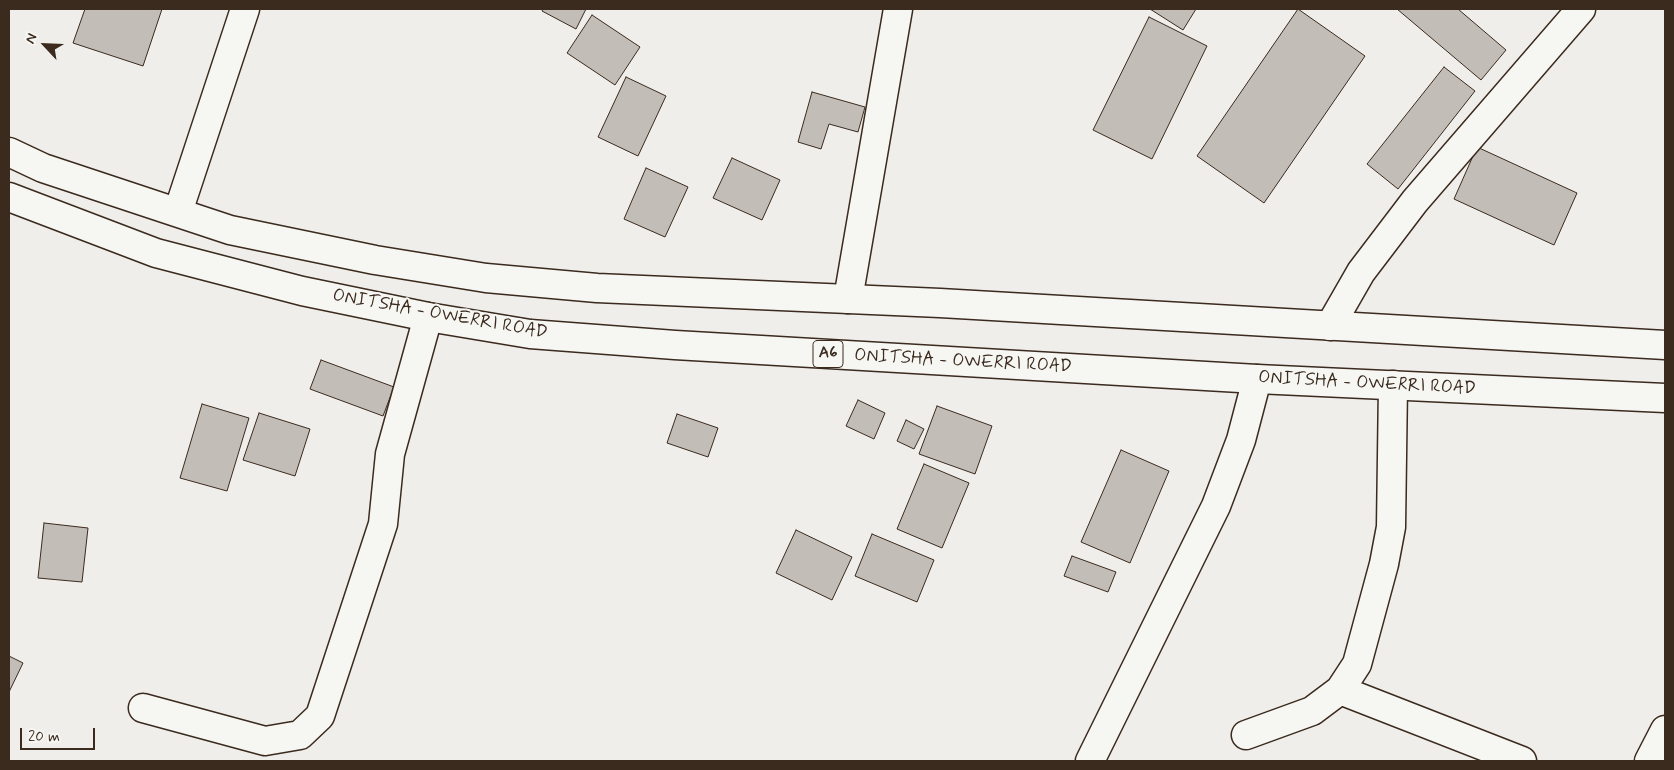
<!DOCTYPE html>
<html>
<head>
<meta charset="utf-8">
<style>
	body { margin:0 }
	#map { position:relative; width:1674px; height:770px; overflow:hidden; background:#efeeea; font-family:Mynerve,sans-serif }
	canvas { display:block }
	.frame { position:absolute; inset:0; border:10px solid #3b2a1e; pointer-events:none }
	.north { position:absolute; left:20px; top:20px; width:50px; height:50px; -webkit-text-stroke:4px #f6f6f2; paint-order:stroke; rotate:295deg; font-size:14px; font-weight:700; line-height:20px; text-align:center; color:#3b2a1e }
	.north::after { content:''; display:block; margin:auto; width:18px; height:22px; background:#3b2a1e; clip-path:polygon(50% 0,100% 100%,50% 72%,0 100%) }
	.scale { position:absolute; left:20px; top:728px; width:75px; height:22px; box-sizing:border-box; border:2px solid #3b2a1e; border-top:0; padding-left:6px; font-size:15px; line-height:18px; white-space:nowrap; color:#3b2a1e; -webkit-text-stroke:4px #f6f6f2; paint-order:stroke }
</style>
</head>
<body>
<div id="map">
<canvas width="1674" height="770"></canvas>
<div class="frame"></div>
<div class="north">N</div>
<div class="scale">20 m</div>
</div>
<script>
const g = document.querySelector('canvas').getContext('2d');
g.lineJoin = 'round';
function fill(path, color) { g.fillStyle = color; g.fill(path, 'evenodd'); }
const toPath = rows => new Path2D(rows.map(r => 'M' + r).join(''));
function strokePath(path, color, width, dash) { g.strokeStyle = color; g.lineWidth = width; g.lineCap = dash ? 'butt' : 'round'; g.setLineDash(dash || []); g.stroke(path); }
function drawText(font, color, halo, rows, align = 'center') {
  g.font = font + ' Mynerve,sans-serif'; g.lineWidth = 4; g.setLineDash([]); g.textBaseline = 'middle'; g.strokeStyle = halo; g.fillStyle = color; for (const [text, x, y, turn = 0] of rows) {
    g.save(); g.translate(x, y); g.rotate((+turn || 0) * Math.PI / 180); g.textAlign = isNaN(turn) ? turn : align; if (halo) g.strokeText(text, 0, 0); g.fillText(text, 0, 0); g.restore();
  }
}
const building = toPath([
	[85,9,162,9,143,66,73,43,85,9],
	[543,9,586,9,576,29,542,11,543,9],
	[1150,9,1196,9,1183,30,1150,9],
	[1298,9,1365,56,1264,203,1197,156,1298,9],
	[1397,9,1458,9,1506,50,1481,80,1397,9],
	[592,15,640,47,615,85,567,53,592,15],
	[1149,17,1207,46,1152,159,1093,130,1149,17],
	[1444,67,1475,91,1398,189,1367,164,1444,67],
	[626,77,666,96,638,156,598,137,626,77],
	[812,92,865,107,858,132,829,124,821,149,798,142,812,92],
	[1477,147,1577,193,1554,245,1454,199,1477,147],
	[732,158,780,180,762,220,713,198,732,158],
	[646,168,688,187,665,237,624,219,646,168],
	[321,360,394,387,383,416,310,389,321,360],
	[858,400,885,413,874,439,846,426,858,400],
	[202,404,249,418,227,491,180,478,202,404],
	[937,406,992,426,975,474,919,454,937,406],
	[259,413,310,429,295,476,243,460,259,413],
	[677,414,718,428,708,457,667,443,677,414],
	[906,420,924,429,914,449,897,441,906,420],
	[1121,450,1169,471,1130,563,1081,542,1121,450],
	[924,464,969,483,942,548,897,529,924,464],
	[44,523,88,528,82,582,38,578,44,523],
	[796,530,852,557,832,600,776,573,796,530],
	[872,534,934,560,917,602,855,576,872,534],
	[1072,556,1116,572,1108,592,1064,576,1072,556],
	[9,656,23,663,9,692,9,656]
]);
fill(building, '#c2bdb7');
strokePath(building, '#3b2a1e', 1);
const minor = toPath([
	[178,212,245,9],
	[848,299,898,9],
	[1330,326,1361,272,1415,201,1581,9],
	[1340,690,1522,761],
	[143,708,265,741,300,735,320,716,383,524,390,454,428,317],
	[1246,735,1312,711,1340,690,1357,664,1384,564,1391,527,1393,385],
	[1090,761,1216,506,1241,440,1257,379],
	[1649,761,1665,730]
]);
const highway = toPath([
	[9,152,43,168,230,230,375,260,486,278,597,288,940,303,1665,345],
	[9,197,156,253,302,291,428,317,530,334,675,345,1257,379,1665,398]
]);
strokePath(minor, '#3b2a1e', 31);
strokePath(highway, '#3b2a1e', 31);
strokePath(minor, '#f6f6f2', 28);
strokePath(highway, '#f6f6f2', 28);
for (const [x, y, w] of [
	[828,354,30]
]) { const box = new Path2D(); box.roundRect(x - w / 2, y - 13.5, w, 27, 4); g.fillStyle = '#f6f6f2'; g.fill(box); strokePath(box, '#3b2a1e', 1); }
drawText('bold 16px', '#3b2a1e', null, [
	["A6",828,354]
]);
drawText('18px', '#3b2a1e', '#f6f6f2', [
	["ONITSHA - OWERRI ROAD",440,315,10],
	["ONITSHA - OWERRI ROAD",963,362,3],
	["ONITSHA - OWERRI ROAD",1367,384,3]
]);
</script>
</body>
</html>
